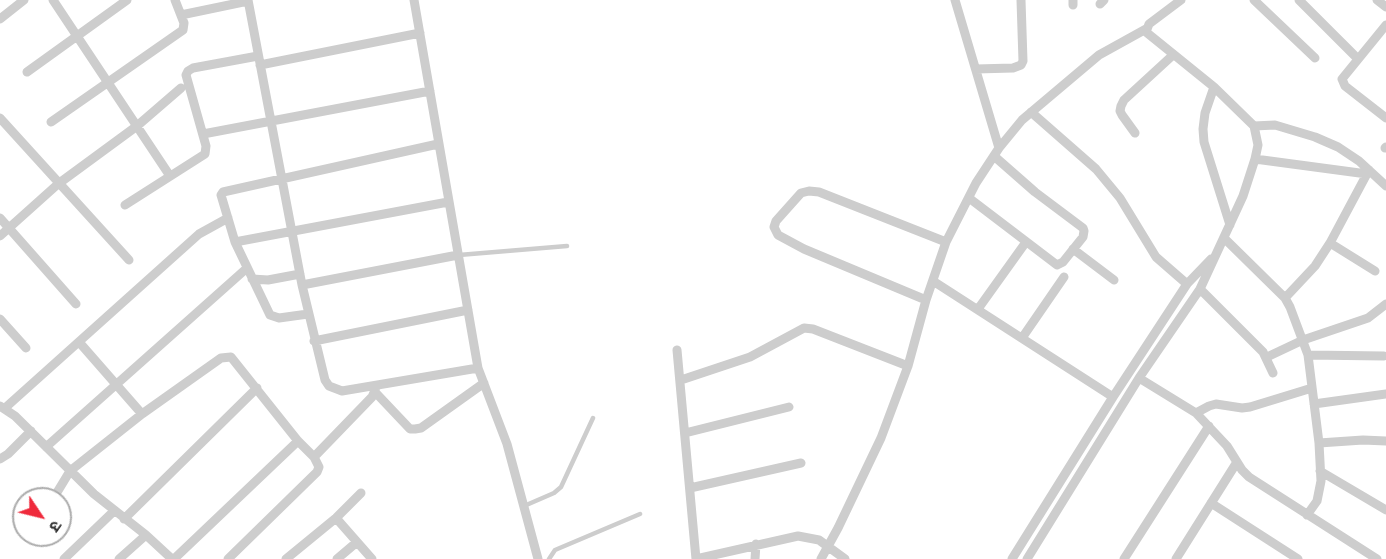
<!DOCTYPE html>
<html>
<head>
<meta charset="utf-8">
<style>
	body { margin:0 }
	#map { position:relative; width:1386px; height:559px; overflow:hidden; background:#fff; font-family:"Source Sans 3","Noto Sans Devanagari",sans-serif }
	canvas { display:block }
	.north { position:absolute; left:12px; top:487px; width:60px; height:60px; box-sizing:border-box; background:#fff; border:2px solid #acacac; border-radius:50%; rotate:125deg; font-size:16px; font-weight:700; line-height:24px; text-align:center; color:#303030 }
	.north::after { content:''; display:block; margin:auto; width:21px; height:27px; background:#ef2a3c; clip-path:polygon(50% 0,100% 100%,50% 72%,0 100%) }
</style>
</head>
<body>
<div id="map">
<canvas width="1386" height="559"></canvas>
<div class="north">उ</div>
</div>
<script>
const g = document.querySelector('canvas').getContext('2d');
g.lineJoin = 'round';
const toPath = rows => new Path2D(rows.map(r => 'M' + r).join(''));
function strokePath(path, color, width, dash) { g.strokeStyle = color; g.lineWidth = width; g.lineCap = dash ? 'butt' : 'round'; g.setLineDash(dash || []); g.stroke(path); }
strokePath(toPath([
	[459,255,567,246],
	[524,506,554,493,561,487,593,418],
	[549,559,555,550,640,514]
]), '#cdcdcd', 4.5);
strokePath(toPath([
	[53,0,170,176],
	[248,0,302,285,325,380,329,386,342,391,478,368],
	[414,0,478,368,507,444,538,559],
	[955,0,999,148],
	[1073,0,1073,5],
	[1254,0,1315,58],
	[1299,0,1358,59],
	[1377,0,1386,7],
	[1100,4,1104,0],
	[181,15,248,1],
	[0,19,24,0],
	[1386,25,1342,79,1345,86,1386,118],
	[260,65,420,33],
	[976,69,1013,68,1021,65,1023,61,1021,0],
	[27,72,127,0],
	[1214,87,1205,113,1203,129,1204,142,1230,225],
	[1031,112,1096,169,1120,198,1156,257,1187,284],
	[0,118,129,260],
	[51,122,183,30,184,23,175,0],
	[1254,126,1275,125,1315,137,1338,147,1359,161,1386,186],
	[1135,133,1122,115,1120,111,1121,106,1124,100,1173,55],
	[203,134,430,91],
	[1385,148,1386,147],
	[1255,159,1367,174],
	[969,198,1057,265,1063,262,1083,237,1084,231,1083,228,1035,192,994,156],
	[125,205,205,154,206,146,186,75,188,71,193,68,258,56],
	[0,218,76,304],
	[0,236,58,184,137,126,181,88],
	[1224,238,1285,298,1290,307,1308,355,1319,443,1321,481,1317,501,1307,515],
	[235,242,448,202],
	[1330,243,1375,271],
	[1073,249,1114,280],
	[252,279,268,280,300,274],
	[933,281,1113,397],
	[302,285,458,255],
	[1200,289,1263,352,1273,373],
	[1285,298,1315,266,1330,243,1369,170],
	[926,300,804,249,778,235,774,227,776,221,801,193,809,191,819,192,946,242],
	[978,309,1026,242],
	[308,314,279,318,270,315,235,242,221,195,223,192,438,144],
	[0,319,26,348],
	[1022,338,1064,277],
	[314,341,468,310],
	[79,342,142,414],
	[677,350,696,559],
	[1308,355,1384,356],
	[1267,357,1303,340,1368,318,1386,304],
	[1139,378,1196,413,1227,446,1242,470,1249,477,1377,559],
	[681,380,750,357,804,328,813,329,908,366],
	[375,392,410,429,415,429,421,428,484,383],
	[1314,404,1386,394],
	[0,406,15,416,94,494,146,535,172,559],
	[5,408,199,234,228,218],
	[1196,413,1209,406,1216,404,1242,408,1250,407,1312,388],
	[685,433,789,407],
	[1319,443,1363,440,1386,441],
	[46,447,247,268],
	[314,457,372,397,376,388],
	[0,459,8,454,31,431],
	[1320,471,1386,510],
	[690,488,801,463],
	[53,499,70,471,142,414,221,358,231,357,298,441,314,457,319,467,317,472,228,559],
	[1211,503,1298,559],
	[336,518,372,559],
	[124,519,257,388],
	[64,559,114,511],
	[119,559,146,535],
	[174,559,298,441],
	[286,559,336,518,361,493],
	[337,559,357,542],
	[696,559,798,536,819,540,845,559],
	[755,559,756,544],
	[821,559,838,528,881,438,908,366,926,300,946,242,976,183,999,148,1022,120,1099,55,1146,29],
	[1012,559,1113,397,1187,284,1211,259],
	[1027,559,1139,378,1200,289,1243,196,1255,159,1258,145,1254,126,1214,87,1146,32,1149,24,1181,0],
	[1124,559,1209,426],
	[1176,559,1237,462]
]), '#cdcdcd', 9);
</script>
</body>
</html>
